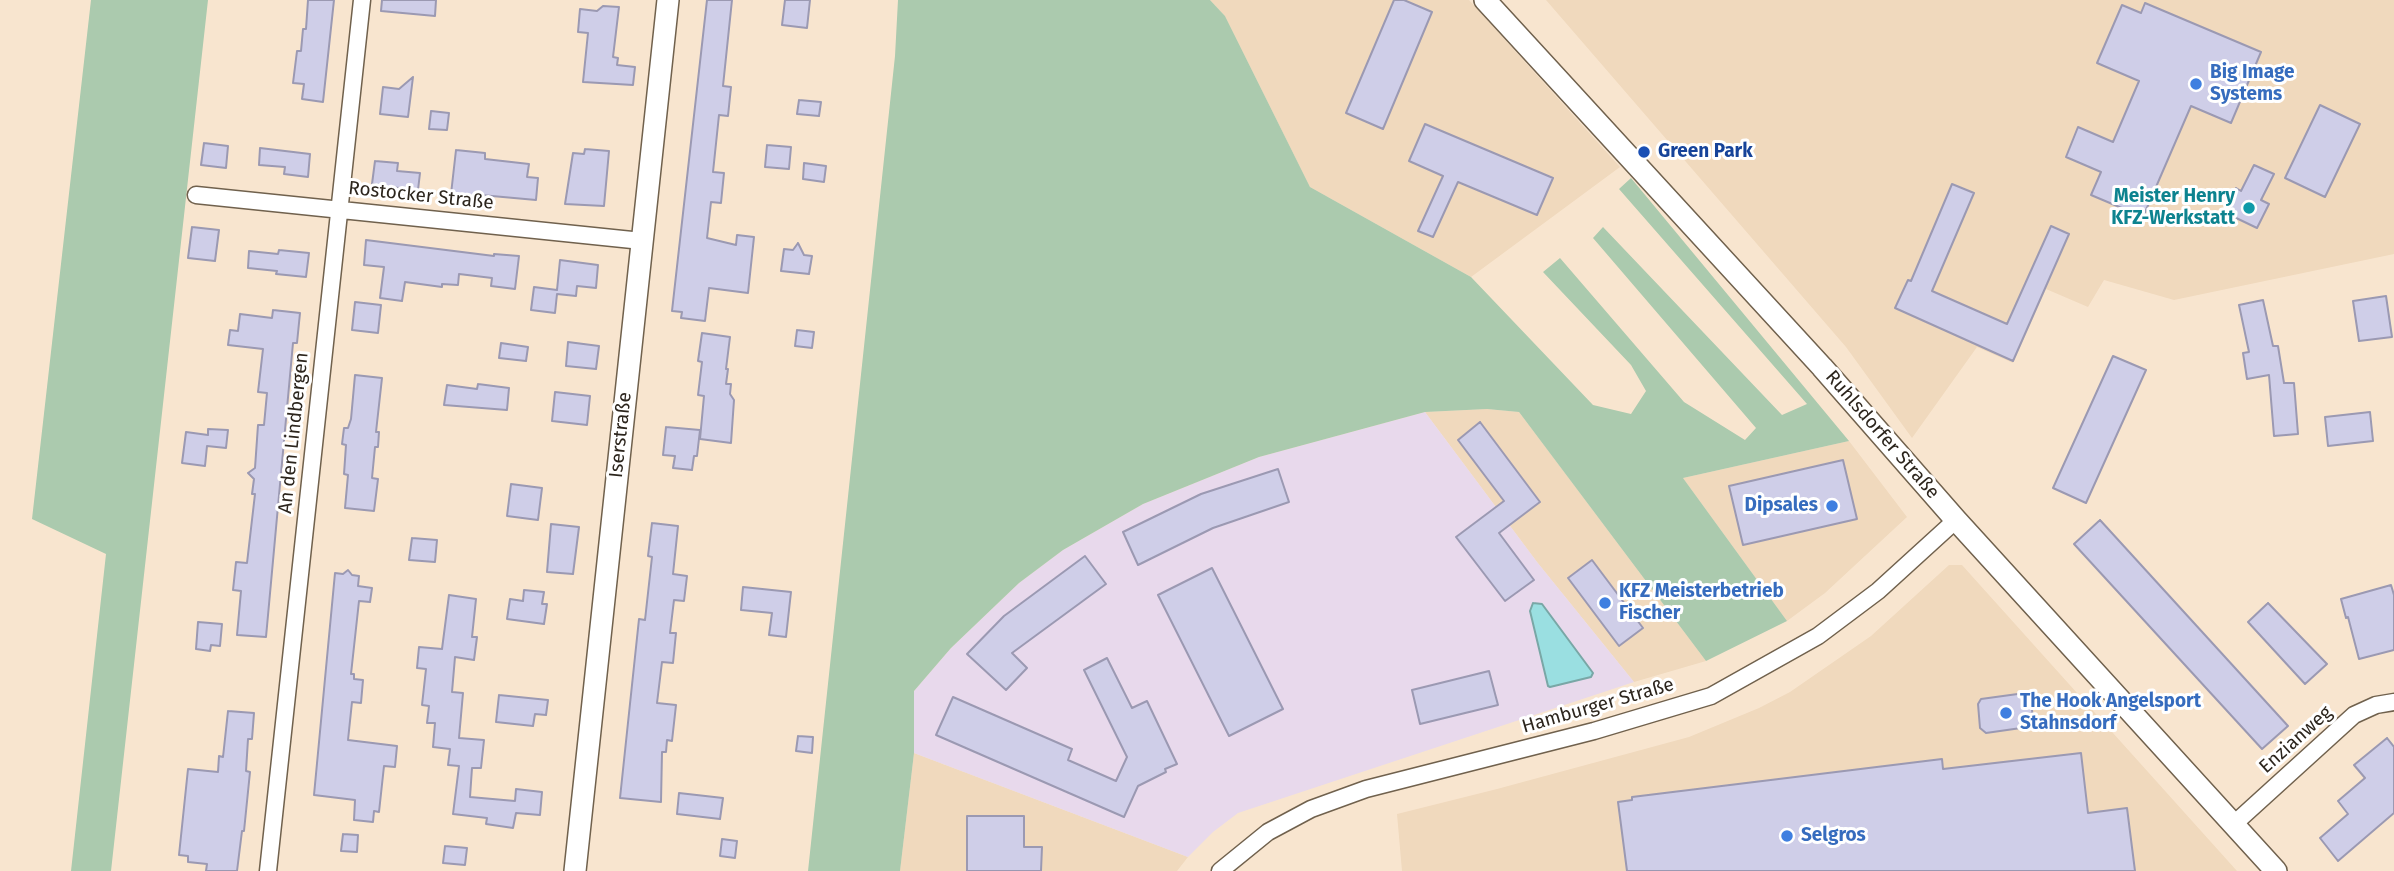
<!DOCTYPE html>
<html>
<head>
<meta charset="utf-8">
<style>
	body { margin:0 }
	canvas { display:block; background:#f8e5cf }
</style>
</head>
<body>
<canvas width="2394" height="871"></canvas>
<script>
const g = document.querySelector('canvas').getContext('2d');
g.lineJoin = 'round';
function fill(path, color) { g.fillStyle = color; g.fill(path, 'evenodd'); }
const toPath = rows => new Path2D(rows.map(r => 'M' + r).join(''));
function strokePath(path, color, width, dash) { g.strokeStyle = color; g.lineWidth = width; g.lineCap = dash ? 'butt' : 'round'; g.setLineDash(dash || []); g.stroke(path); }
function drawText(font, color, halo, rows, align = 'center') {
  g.font = font + ' "Fira Sans",sans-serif'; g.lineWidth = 6; g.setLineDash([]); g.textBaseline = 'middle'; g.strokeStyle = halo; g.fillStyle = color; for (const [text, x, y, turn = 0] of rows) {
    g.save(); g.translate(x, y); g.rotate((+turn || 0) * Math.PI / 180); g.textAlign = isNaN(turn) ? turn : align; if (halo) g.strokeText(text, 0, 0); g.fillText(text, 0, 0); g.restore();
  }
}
fill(toPath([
	[1210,0,1469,0,1620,167,1471,277,1310,187,1225,16],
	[1546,0,2394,0,2394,254,2174,300,2104,280,2088,307,2046,289,2013,363,1977,347,1912,438,1846,347],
	[1487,409,1519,412,1706,661,1634,682,1537,562,1425,412],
	[1849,441,1907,517,1825,593,1787,621,1683,478],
	[1949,565,1962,565,2237,871,1402,871,1397,814,1497,789,1689,737,1759,708,1790,692,1871,636],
	[914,753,1188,857,1177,871,900,871]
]), '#f0d9bd');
fill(toPath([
	[1425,412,1537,562,1634,682,1238,813,1213,832,1188,857,914,753,914,691,951,648,1019,583,1063,550,1143,504,1259,457]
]), '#e8d9ec');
fill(toPath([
	[91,0,208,0,111,871,71,871,106,554,32,519],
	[898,0,1210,0,1225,16,1310,187,1471,277,1593,405,1631,414,1646,391,1631,365,1543,272,1560,258,1684,402,1745,440,1756,428,1593,238,1603,227,1782,415,1807,404,1619,189,1631,178,1849,441,1683,478,1787,621,1706,661,1519,412,1487,409,1425,412,1259,457,1143,504,1063,550,1019,583,951,648,914,691,914,753,900,871,808,871,895,56]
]), '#abcaae');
const water = toPath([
	[1533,603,1542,604,1593,673,1591,677,1550,687,1548,686,1530,611,1533,603]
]);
fill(water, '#9adfe1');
strokePath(water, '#79a7a6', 2);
const building = toPath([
	[308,0,334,0,323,102,302,99,304,84,293,83,297,51,301,51,303,29,306,29,308,0],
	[382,0,436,0,435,16,381,11,382,0],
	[707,0,732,0,723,86,731,87,728,116,719,115,713,172,724,173,721,203,711,202,707,238,736,245,737,235,754,237,748,293,709,288,705,321,681,318,682,312,672,311,707,0],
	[785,0,810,0,807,28,782,25,785,0],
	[1394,0,1404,0,1432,12,1383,129,1346,113,1394,0],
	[2145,3,2261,52,2231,123,2191,106,2143,217,2091,195,2101,172,2066,157,2078,127,2113,142,2139,81,2097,63,2122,5,2141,13,2145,3],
	[603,6,619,7,613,57,618,58,617,65,635,67,633,85,583,82,588,33,578,32,580,9,597,11,603,6],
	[413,77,408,117,380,114,383,87,399,89,413,77],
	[799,100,821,102,819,116,797,114,799,100],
	[2320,105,2360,124,2325,197,2285,178,2320,105],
	[431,111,449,113,447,130,429,129,431,111],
	[1425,124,1553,178,1537,215,1458,182,1433,237,1418,231,1443,176,1409,161,1425,124],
	[204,143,228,146,226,168,201,165,204,143],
	[767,145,791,147,789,169,765,167,767,145],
	[260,148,310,154,308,177,284,174,285,167,259,165,260,148],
	[585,149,609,151,604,206,565,204,573,153,584,154,585,149],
	[456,150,485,153,485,159,529,164,527,177,538,178,536,200,481,195,480,197,451,194,456,150],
	[375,161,398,163,397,171,420,173,418,190,390,187,390,192,375,190,375,184,372,184,375,161],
	[804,163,826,166,824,182,803,179,804,163],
	[2254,165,2274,174,2261,200,2269,204,2257,228,2232,216,2234,210,2228,206,2236,188,2241,191,2254,165],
	[1952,184,1974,193,1932,291,2007,324,2051,226,2069,234,2013,361,1895,308,1908,280,1911,281,1952,184],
	[192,227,219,230,215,261,188,258,192,227],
	[366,240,494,256,494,254,519,256,515,289,491,286,492,278,459,274,458,285,442,284,442,287,405,282,402,301,380,298,384,267,364,265,366,240],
	[798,243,804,255,812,256,809,274,781,271,784,249,793,250,798,243],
	[279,250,309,253,306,277,276,274,277,271,248,268,249,251,278,254,279,250],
	[560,260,598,265,596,288,577,286,576,296,557,294,555,313,531,310,534,287,557,290,560,260],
	[2386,296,2392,337,2359,341,2353,301,2386,296],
	[2263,300,2273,346,2278,346,2284,383,2294,383,2298,434,2274,436,2269,375,2247,379,2243,353,2249,352,2239,305,2263,300],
	[355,302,381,305,378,333,352,330,355,302],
	[273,310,300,313,297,343,293,343,266,637,237,635,241,591,233,590,236,562,247,563,255,494,252,494,254,479,248,473,255,468,258,425,264,425,267,393,258,392,263,349,228,345,230,330,238,331,240,314,272,318,273,310],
	[797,330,814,332,812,348,795,346,797,330],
	[702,333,730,337,726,369,728,369,726,384,731,384,730,394,734,400,731,443,700,439,704,396,698,395,702,362,698,361,702,333],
	[568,342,599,346,596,369,566,366,568,342],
	[501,343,528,347,526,361,499,358,501,343],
	[2113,356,2146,370,2086,503,2053,488,2113,356],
	[355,375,382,378,376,432,379,432,378,447,375,447,372,478,378,479,374,511,345,508,348,475,344,474,346,445,342,444,344,428,348,428,351,419,355,375],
	[478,384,509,388,507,410,444,405,447,385,477,389,478,384],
	[555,392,590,396,587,425,552,421,555,392],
	[2370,412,2373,441,2328,446,2325,417,2370,412],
	[1480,422,1540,502,1499,533,1534,580,1505,601,1456,537,1504,501,1458,440,1480,422],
	[666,427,700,430,697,456,694,456,692,470,673,468,675,456,663,455,666,427],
	[208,429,228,430,226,448,207,446,205,466,182,463,186,432,208,435,208,429],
	[1843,460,1857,519,1743,545,1729,486,1843,460],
	[1278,469,1289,502,1213,528,1138,565,1123,532,1201,494,1278,469],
	[511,484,542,488,538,520,507,516,511,484],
	[2100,520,2288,726,2262,749,2074,544,2100,520],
	[652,523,678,526,673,574,687,576,684,601,674,600,670,633,676,633,673,663,662,662,657,703,676,705,672,741,667,740,666,752,662,752,661,802,620,798,639,619,645,620,652,557,648,556,652,523],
	[551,524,579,527,573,574,547,572,551,524],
	[412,538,437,540,435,562,409,560,412,538],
	[1085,556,1106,584,1012,653,1027,668,1006,690,967,654,1004,616,1085,556],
	[1592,560,1643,628,1619,646,1568,578,1592,560],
	[1212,568,1283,709,1229,736,1158,595,1212,568],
	[348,570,352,575,359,576,358,586,372,588,370,602,359,601,351,674,354,674,354,679,363,680,361,703,352,702,348,740,397,746,395,767,384,766,379,812,374,811,373,822,354,820,355,800,314,795,335,573,343,574,348,570],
	[2391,585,2394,595,2394,650,2359,659,2348,617,2346,618,2341,599,2391,585],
	[743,587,791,592,786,637,769,635,772,613,741,610,743,587],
	[524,590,544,592,542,604,547,604,544,624,507,619,510,599,523,601,524,590],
	[449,595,476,599,472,637,477,637,474,660,455,657,452,692,463,693,459,738,484,740,481,768,472,768,470,797,515,801,516,789,542,792,540,815,516,813,513,828,486,824,487,818,453,814,459,766,448,765,450,749,433,747,435,723,427,723,429,706,422,705,426,669,417,668,419,647,442,649,449,595],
	[2268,603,2327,664,2305,684,2248,622,2268,603],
	[198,622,222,624,220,646,211,645,210,651,196,649,198,622],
	[1107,658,1132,708,1147,701,1177,764,1165,769,1166,772,1138,786,1124,817,936,735,953,697,1072,749,1068,760,1116,781,1127,757,1084,670,1107,658],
	[1489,671,1498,705,1420,724,1412,690,1489,671],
	[2025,693,2031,697,2033,722,2028,727,1986,733,1980,728,1978,704,1981,699,2025,693],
	[499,695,548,700,546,715,535,714,533,726,496,722,499,695],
	[228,711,254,713,252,739,248,739,246,771,250,772,244,831,242,831,237,871,206,871,207,864,188,862,188,856,179,855,188,769,218,772,219,756,223,757,228,711],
	[798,736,813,737,812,753,796,751,798,736],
	[2387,738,2394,747,2394,813,2338,861,2320,838,2348,814,2338,801,2365,778,2354,765,2387,738],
	[2081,753,2088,813,2127,808,2135,871,1627,871,1618,802,1632,800,1632,797,1942,759,1943,769,2081,753],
	[679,793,723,798,720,819,677,814,679,793],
	[967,816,1024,816,1024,847,1042,847,1041,871,967,871,967,816],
	[343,834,358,835,357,852,341,851,343,834],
	[722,839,737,841,735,858,720,856,722,839],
	[445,846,467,848,465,865,443,863,445,846]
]);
fill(building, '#cfcee8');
strokePath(building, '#9b99b2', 2);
const minor = toPath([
	[196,195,642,241],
	[2234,824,2354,715,2376,705,2394,702],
	[268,871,362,0],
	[1220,871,1268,832,1311,809,1366,789,1594,731,1711,696,1818,636,1878,591,1956,520]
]);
const tertiary = toPath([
	[1485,0,1822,367,1956,520,2276,871],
	[575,871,668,0]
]);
strokePath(minor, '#70614d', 19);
strokePath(tertiary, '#70614d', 24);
strokePath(minor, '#fff', 16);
strokePath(tertiary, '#fff', 21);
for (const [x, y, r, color] of [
	[2196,84,7,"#3f7fe0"],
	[1644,152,7,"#1a4fb4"],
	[2249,208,7,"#0f9aa8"],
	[1832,506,7,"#3f7fe0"],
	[1605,603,7,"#3f7fe0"],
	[2006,713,7,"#3f7fe0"],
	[1787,836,7,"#3f7fe0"]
]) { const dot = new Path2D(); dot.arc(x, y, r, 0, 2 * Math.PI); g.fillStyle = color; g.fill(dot); strokePath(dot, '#fff', 2.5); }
drawText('bold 19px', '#366cbe', '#fff', [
	["Big Image",2210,73],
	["Systems",2210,95],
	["Dipsales",1818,506,"right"],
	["KFZ Meisterbetrieb",1619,592],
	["Fischer",1619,614],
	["The Hook Angelsport",2020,702],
	["Stahnsdorf",2020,724],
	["Selgros",1801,836]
], 'left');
drawText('bold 19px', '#164399', '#fff', [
	["Green Park",1658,152]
], 'left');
drawText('19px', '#2c251d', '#fff', [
	["Rostocker Straße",421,196,6],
	["An den Lindbergen",294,433,-84],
	["Iserstraße",621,435,-84],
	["Ruhlsdorfer Straße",1882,435,49],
	["Hamburger Straße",1598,706,-16],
	["Enzianweg",2296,740,-42]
]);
drawText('bold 19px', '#0d838f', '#fff', [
	["Meister Henry",2235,197],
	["KFZ-Werkstatt",2235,219]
], 'right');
</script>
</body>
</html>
